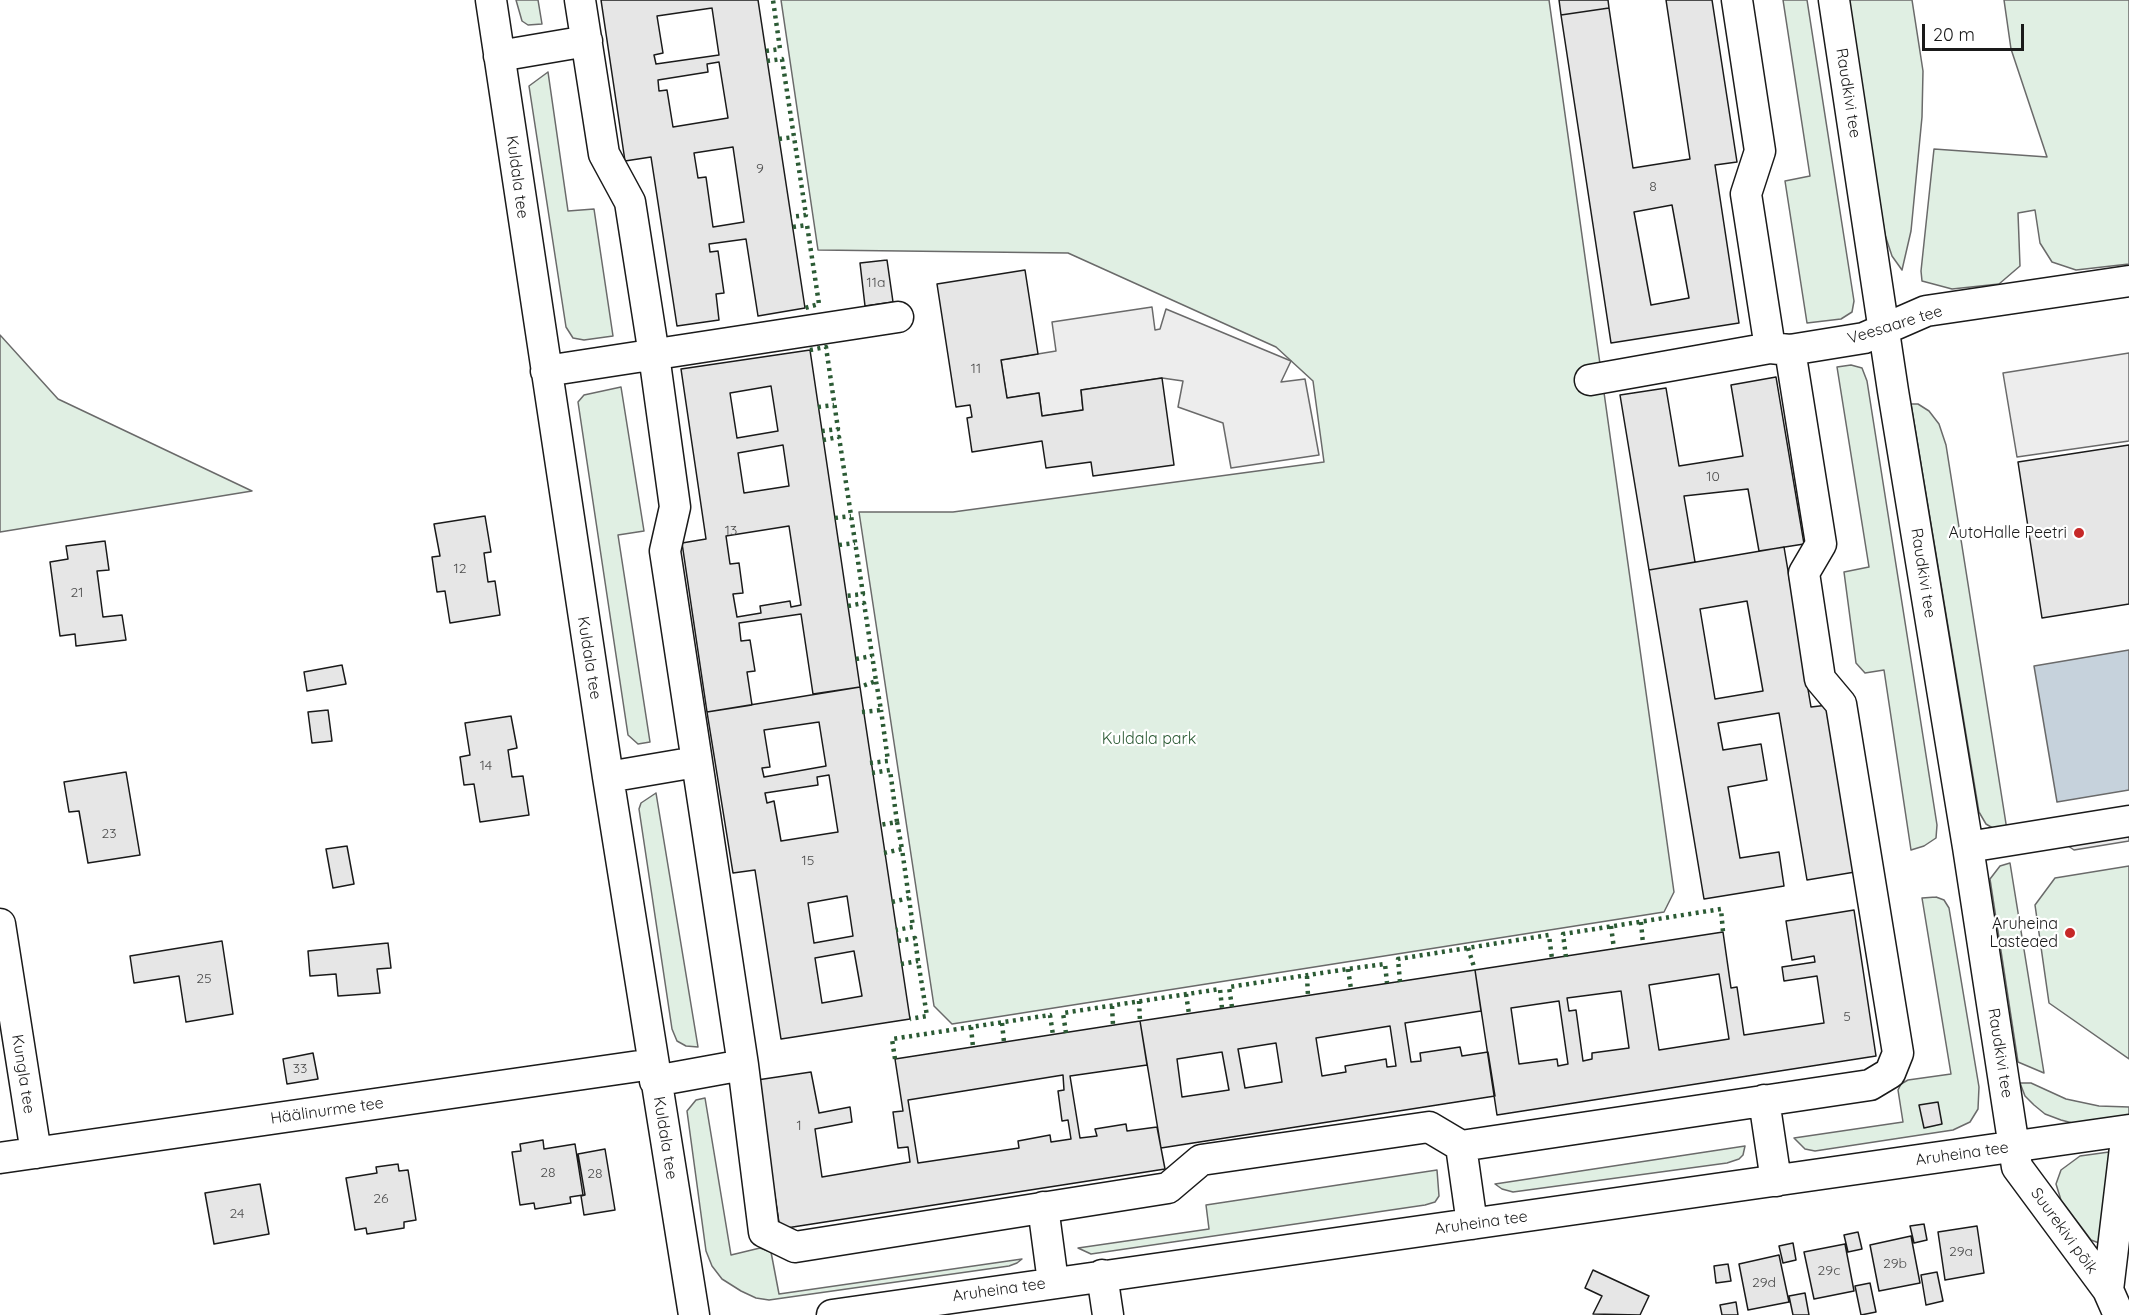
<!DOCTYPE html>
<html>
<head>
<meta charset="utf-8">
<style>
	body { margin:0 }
	#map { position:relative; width:2129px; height:1315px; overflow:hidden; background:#fff; font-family:Quicksand,sans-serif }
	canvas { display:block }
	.scale { position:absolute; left:1922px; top:24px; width:102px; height:27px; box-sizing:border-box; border:3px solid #1a1a1a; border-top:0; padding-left:8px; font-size:18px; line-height:21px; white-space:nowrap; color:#1a1a1a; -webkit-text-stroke:4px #fff; paint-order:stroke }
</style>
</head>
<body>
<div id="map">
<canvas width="2129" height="1315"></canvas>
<div class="scale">20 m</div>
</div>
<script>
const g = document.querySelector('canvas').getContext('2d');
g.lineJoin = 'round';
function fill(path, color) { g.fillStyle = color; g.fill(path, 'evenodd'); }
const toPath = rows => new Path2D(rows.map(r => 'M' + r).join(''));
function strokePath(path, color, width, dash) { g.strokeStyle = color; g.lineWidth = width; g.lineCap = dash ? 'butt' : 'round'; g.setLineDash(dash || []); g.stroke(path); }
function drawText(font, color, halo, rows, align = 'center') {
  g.font = font + ' Quicksand,sans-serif'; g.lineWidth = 4.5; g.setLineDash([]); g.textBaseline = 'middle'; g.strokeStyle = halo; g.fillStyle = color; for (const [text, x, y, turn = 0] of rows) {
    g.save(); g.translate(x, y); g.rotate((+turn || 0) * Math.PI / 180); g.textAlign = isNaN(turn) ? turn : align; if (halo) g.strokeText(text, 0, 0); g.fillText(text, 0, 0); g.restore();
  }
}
const green = toPath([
	[516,0,538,0,542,24,528,25,522,21,516,0],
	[781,0,1549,0,1674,892,1664,912,952,1024,934,1006,859,512,953,512,1324,462,1313,381,1276,347,1068,253,818,250,781,0],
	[1783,0,1807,0,1854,301,1852,312,1841,319,1807,323,1785,181,1810,176,1783,0],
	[1848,0,1912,0,1923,71,1922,117,1911,231,1902,270,1892,256,1885,235,1848,0],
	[2004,0,2129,0,2129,264,2076,270,2052,262,2040,243,2035,210,2018,213,2020,266,1999,284,1952,289,1922,281,1921,271,1934,149,2047,157,2011,49,2004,0],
	[548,72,568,211,594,209,613,336,584,340,573,338,566,327,529,86,548,72],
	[0,335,58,399,252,491,0,532,0,335],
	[1851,365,1862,368,1867,381,1937,825,1936,838,1924,846,1911,850,1884,670,1865,673,1856,663,1844,572,1869,567,1837,367,1851,365],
	[621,387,644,531,618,535,650,742,638,744,628,735,578,402,584,395,621,387],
	[1911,404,1918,404,1929,411,1939,424,1946,445,2007,830,1996,830,1986,824,1979,812,1911,404],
	[656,793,698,1047,686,1046,677,1041,672,1029,639,809,641,803,656,793],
	[2010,863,2044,1073,2018,1062,1990,879,2000,866,2010,863],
	[2129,866,2129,1059,2049,1003,2035,905,2055,878,2129,866],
	[1936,897,1944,900,1949,908,1979,1087,1978,1109,1970,1122,1953,1130,1815,1151,1805,1149,1794,1138,1903,1122,1898,1090,1901,1084,1908,1080,1951,1074,1922,898,1936,897],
	[2020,1083,2031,1083,2066,1099,2099,1106,2129,1107,2129,1115,2076,1124,2061,1120,2045,1114,2034,1105,2025,1096,2020,1083],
	[705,1098,731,1255,760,1248,771,1252,779,1294,1022,1259,1017,1263,1009,1266,769,1300,756,1298,741,1291,722,1279,712,1266,706,1251,687,1111,696,1100,705,1098],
	[1745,1146,1743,1155,1739,1159,1727,1163,1513,1192,1502,1189,1495,1184,1745,1146],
	[2109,1152,2115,1157,2099,1243,2091,1240,2061,1200,2056,1184,2061,1170,2080,1156,2109,1152],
	[1437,1170,1439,1196,1435,1202,1425,1205,1091,1254,1078,1248,1209,1229,1206,1205,1437,1170]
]);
fill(green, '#e0efe3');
strokePath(green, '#6a6a6a', 1.5);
const parking = toPath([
	[1152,307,1155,330,1160,329,1166,309,1291,361,1281,382,1305,379,1319,455,1231,468,1223,423,1178,407,1183,381,1162,378,1081,390,1083,410,1042,416,1039,393,1007,398,1001,360,1056,351,1052,322,1152,307],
	[2129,353,2129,441,2017,457,2003,373,2129,353],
	[2129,830,2129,841,2074,850,2061,841,2129,830]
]);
fill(parking, '#ededed');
strokePath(parking, '#6a6a6a', 1.5);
const water = toPath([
	[2129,650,2129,790,2057,802,2034,666,2129,650]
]);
fill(water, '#c6d2dc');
strokePath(water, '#6a6a6a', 1.5);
const building = toPath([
	[601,0,758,0,805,308,758,316,746,239,709,244,710,252,718,251,724,293,716,294,719,320,677,326,651,157,625,161,601,0],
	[712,8,719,55,656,64,654,55,663,53,657,16,712,8],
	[719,62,728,118,673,127,667,90,659,91,658,80,708,72,707,64,719,62],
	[733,147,744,222,713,227,706,177,698,178,694,153,733,147],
	[1559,0,1608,0,1609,8,1561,15,1559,0],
	[1666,0,1712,0,1737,162,1715,165,1739,323,1611,343,1561,15,1609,8,1633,168,1690,159,1666,0],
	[1672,205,1689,298,1651,305,1634,212,1672,205],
	[887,260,893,302,865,306,860,263,887,260],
	[1025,270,1038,354,1001,360,1007,398,1039,393,1042,416,1083,410,1081,390,1162,378,1174,465,1093,476,1091,462,1046,468,1042,441,972,452,967,418,972,417,970,405,956,407,937,284,1025,270],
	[810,350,860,687,813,694,801,614,739,623,741,641,750,640,755,671,747,672,752,705,707,712,682,543,706,539,681,369,810,350],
	[771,386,778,431,737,438,730,393,771,386],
	[783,445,789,486,744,493,738,453,783,445],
	[789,526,801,605,791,607,790,601,760,606,761,613,737,617,733,594,743,593,739,563,730,564,726,536,789,526],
	[1776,377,1804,544,1759,551,1748,489,1684,496,1695,562,1649,570,1620,395,1666,388,1679,466,1743,456,1731,385,1776,377],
	[2129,445,2129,604,2042,618,2018,462,2129,445],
	[485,516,491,552,484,553,488,582,495,581,500,615,450,623,445,591,437,592,432,557,440,556,434,524,485,516],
	[105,541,109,570,97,571,103,617,122,615,126,640,76,646,75,634,60,636,50,562,68,559,66,546,105,541],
	[1784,547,1811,707,1828,705,1855,872,1807,880,1779,713,1718,723,1723,750,1761,744,1767,780,1728,787,1740,858,1779,852,1784,886,1704,899,1649,570,1784,547],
	[1747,601,1763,691,1715,699,1700,609,1747,601],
	[342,665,346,684,307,691,304,672,342,665],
	[860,687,910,1019,781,1039,755,870,733,873,707,712,860,687],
	[819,722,826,766,764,777,762,768,770,767,764,730,819,722],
	[829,775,838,832,781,841,774,801,767,803,765,793,818,785,817,777,829,775],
	[847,896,853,936,814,943,808,903,847,896],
	[854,951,862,996,822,1003,815,958,854,951],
	[328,710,332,741,312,743,308,712,328,710],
	[511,716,517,748,508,750,512,777,523,776,529,815,480,822,474,784,464,785,460,757,470,755,465,723,511,716],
	[126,772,140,855,88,863,79,811,69,812,64,782,126,772],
	[347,846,354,884,333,888,326,849,347,846],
	[1854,910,1876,1056,1497,1115,1475,970,1723,932,1731,988,1737,987,1744,1035,1824,1023,1817,976,1784,981,1782,967,1815,962,1814,956,1792,960,1786,921,1854,910],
	[1719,974,1729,1039,1659,1050,1649,985,1719,974],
	[1621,991,1629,1048,1592,1053,1592,1059,1583,1061,1576,1010,1569,1011,1567,998,1621,991],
	[1559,1001,1568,1064,1558,1066,1557,1059,1519,1064,1511,1008,1559,1001],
	[222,941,233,1014,186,1022,179,976,134,983,130,956,222,941],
	[388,943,391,968,377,969,380,993,338,996,336,974,310,976,308,951,388,943],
	[1475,970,1481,1011,1405,1023,1411,1062,1421,1061,1420,1053,1460,1047,1462,1056,1488,1052,1495,1096,1161,1148,1140,1021,1475,970],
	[1390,1026,1396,1066,1387,1067,1386,1059,1345,1066,1346,1072,1322,1076,1316,1038,1390,1026],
	[1276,1043,1282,1082,1245,1088,1238,1049,1276,1043],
	[1222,1052,1229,1090,1182,1097,1177,1059,1222,1052],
	[1140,1021,1147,1065,1070,1076,1080,1138,1097,1136,1095,1129,1126,1124,1127,1131,1157,1127,1165,1169,780,1229,757,1080,811,1072,819,1113,850,1107,852,1122,815,1129,822,1177,910,1162,908,1147,898,1148,893,1112,903,1111,895,1059,1140,1021],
	[1063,1075,1064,1090,1058,1091,1062,1121,1068,1120,1071,1139,1051,1142,1050,1135,1018,1141,1019,1148,918,1163,908,1100,1063,1075],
	[313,1053,318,1079,287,1084,283,1059,313,1053],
	[1938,1102,1942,1124,1924,1128,1919,1105,1938,1102],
	[543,1140,544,1149,575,1144,583,1195,570,1197,571,1203,535,1209,534,1203,520,1205,512,1152,521,1151,520,1144,543,1140],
	[605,1149,615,1210,584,1215,581,1196,585,1195,578,1154,605,1149],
	[398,1164,399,1171,408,1170,416,1220,404,1222,404,1228,367,1234,366,1228,355,1230,346,1178,377,1173,376,1167,398,1164],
	[260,1184,269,1234,214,1244,205,1193,260,1184],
	[1924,1224,1927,1240,1914,1243,1910,1226,1924,1224],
	[1977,1226,1984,1273,1945,1280,1938,1232,1977,1226],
	[1858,1232,1862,1249,1848,1252,1844,1235,1858,1232],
	[1911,1236,1920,1283,1879,1291,1870,1245,1911,1236],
	[1793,1243,1796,1260,1783,1263,1779,1246,1793,1243],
	[1845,1244,1854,1291,1814,1299,1804,1252,1845,1244],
	[1779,1255,1789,1302,1748,1310,1739,1264,1779,1255],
	[1728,1264,1731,1281,1716,1283,1714,1266,1728,1264],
	[1593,1270,1649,1296,1640,1315,1593,1314,1602,1296,1585,1288,1593,1270],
	[1937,1272,1943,1301,1926,1305,1921,1275,1937,1272],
	[1870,1283,1876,1312,1861,1315,1855,1286,1870,1283],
	[1805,1293,1809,1315,1793,1315,1789,1296,1805,1293],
	[1736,1302,1738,1315,1722,1315,1720,1305,1736,1302]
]);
fill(building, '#e6e6e6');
strokePath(building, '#1a1a1a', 1.5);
const minor = toPath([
	[491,0,608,777,694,1315],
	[580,0,604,154,630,202,654,355,675,507,665,551,743,1065,764,1232,795,1247,1168,1188,1201,1160,1429,1127,1461,1146,1870,1085,1890,1073,1898,1053,1841,704,1820,679,1804,573,1821,544,1790,350],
	[1737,0,1760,151,1746,194,1770,348],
	[1834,0,1893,391,1968,847,2017,1167,2108,1290,2119,1315],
	[499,56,587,41],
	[546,371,898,317],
	[1590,380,1770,348,1790,350,1864,338,1926,311,2129,281],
	[608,777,696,762],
	[1968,847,2129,821],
	[0,924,36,1153],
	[655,1081,743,1065],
	[1764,1100,1776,1181],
	[1461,1146,1472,1224],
	[0,1158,653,1064],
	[1043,1207,1053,1282],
	[1102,1275,1108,1315],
	[2108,1290,2127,1131],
	[832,1315,2129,1130]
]);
strokePath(minor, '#1a1a1a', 33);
strokePath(minor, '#fff', 30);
strokePath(toPath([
	[766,51,780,49,773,0],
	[767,61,782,59,806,215,791,217],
	[779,139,794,137],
	[793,227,807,225,819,304,805,308],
	[810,350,826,347,838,429,822,431],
	[818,407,834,405],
	[823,440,839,437,863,594,846,596],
	[835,518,851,516],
	[839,545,855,543],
	[848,606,864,603,876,681,860,687],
	[856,659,872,656],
	[862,712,881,710,876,681],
	[870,763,888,761,881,710],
	[872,773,890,770,897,822,880,825],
	[897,822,902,849],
	[884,853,902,849,913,927,896,930],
	[892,902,909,898],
	[1641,922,1643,944],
	[1611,926,1614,949],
	[898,941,915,938,918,961,927,1016,910,1019],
	[1468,948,1475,970],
	[1566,957,1563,934,1721,909,1723,932],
	[901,964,918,961],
	[1348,969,1351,989],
	[1307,976,1308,996],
	[1400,982,1398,959,1549,935,1552,959],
	[1186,994,1189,1014],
	[1139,1001,1140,1021],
	[1112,1006,1113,1025],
	[1232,1007,1229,987,1348,969,1385,964,1387,983],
	[1002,1023,1004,1042],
	[971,1027,973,1047],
	[1066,1033,1063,1013,1220,989,1222,1008],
	[895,1059,892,1039,1050,1015,1053,1035]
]), '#2b5a34', 4.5, [3, 4.5]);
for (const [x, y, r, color] of [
	[2079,533,6,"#c62828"],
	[2070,933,6,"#c62828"]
]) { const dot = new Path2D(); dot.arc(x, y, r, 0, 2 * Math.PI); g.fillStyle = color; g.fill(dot); strokePath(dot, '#fff', 2); }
drawText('14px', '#4d4d4d', null, [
	["9",760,169],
	["8",1653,187],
	["11a",876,283],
	["11",976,369],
	["10",1713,477],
	["13",731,531],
	["12",460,569],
	["21",77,593],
	["14",486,766],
	["23",109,834],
	["15",808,861],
	["25",204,979],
	["5",1847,1017],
	["33",300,1069],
	["1",799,1126],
	["28",548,1173],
	["28",595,1174],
	["26",381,1199],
	["24",237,1214],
	["29a",1961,1252],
	["29b",1895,1264],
	["29c",1829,1271],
	["29d",1764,1283]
]);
drawText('16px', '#1a1a1a', '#fff', [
	["Raudkivi tee",1848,93,81],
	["Kuldala tee",517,177,82],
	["Veesaare tee",1895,325,-17],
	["Raudkivi tee",1923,573,81],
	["Kuldala tee",589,658,81],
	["Raudkivi tee",2000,1053,81],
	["Kungla tee",23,1074,81],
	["Häälinurme tee",327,1111,-8],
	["Kuldala tee",665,1138,81],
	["Aruheina tee",1962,1154,-8],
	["Aruheina tee",1481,1223,-8],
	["Suurekivi põik",2064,1231,54],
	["Aruheina tee",999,1290,-8]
]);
drawText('16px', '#1a1a1a', '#fff', [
	["AutoHalle Peetri",2067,533],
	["Aruheina",2058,924],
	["Lasteaed",2058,942]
], 'right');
drawText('16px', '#2b5a34', '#fff', [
	["Kuldala park",1149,739]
]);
</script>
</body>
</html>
